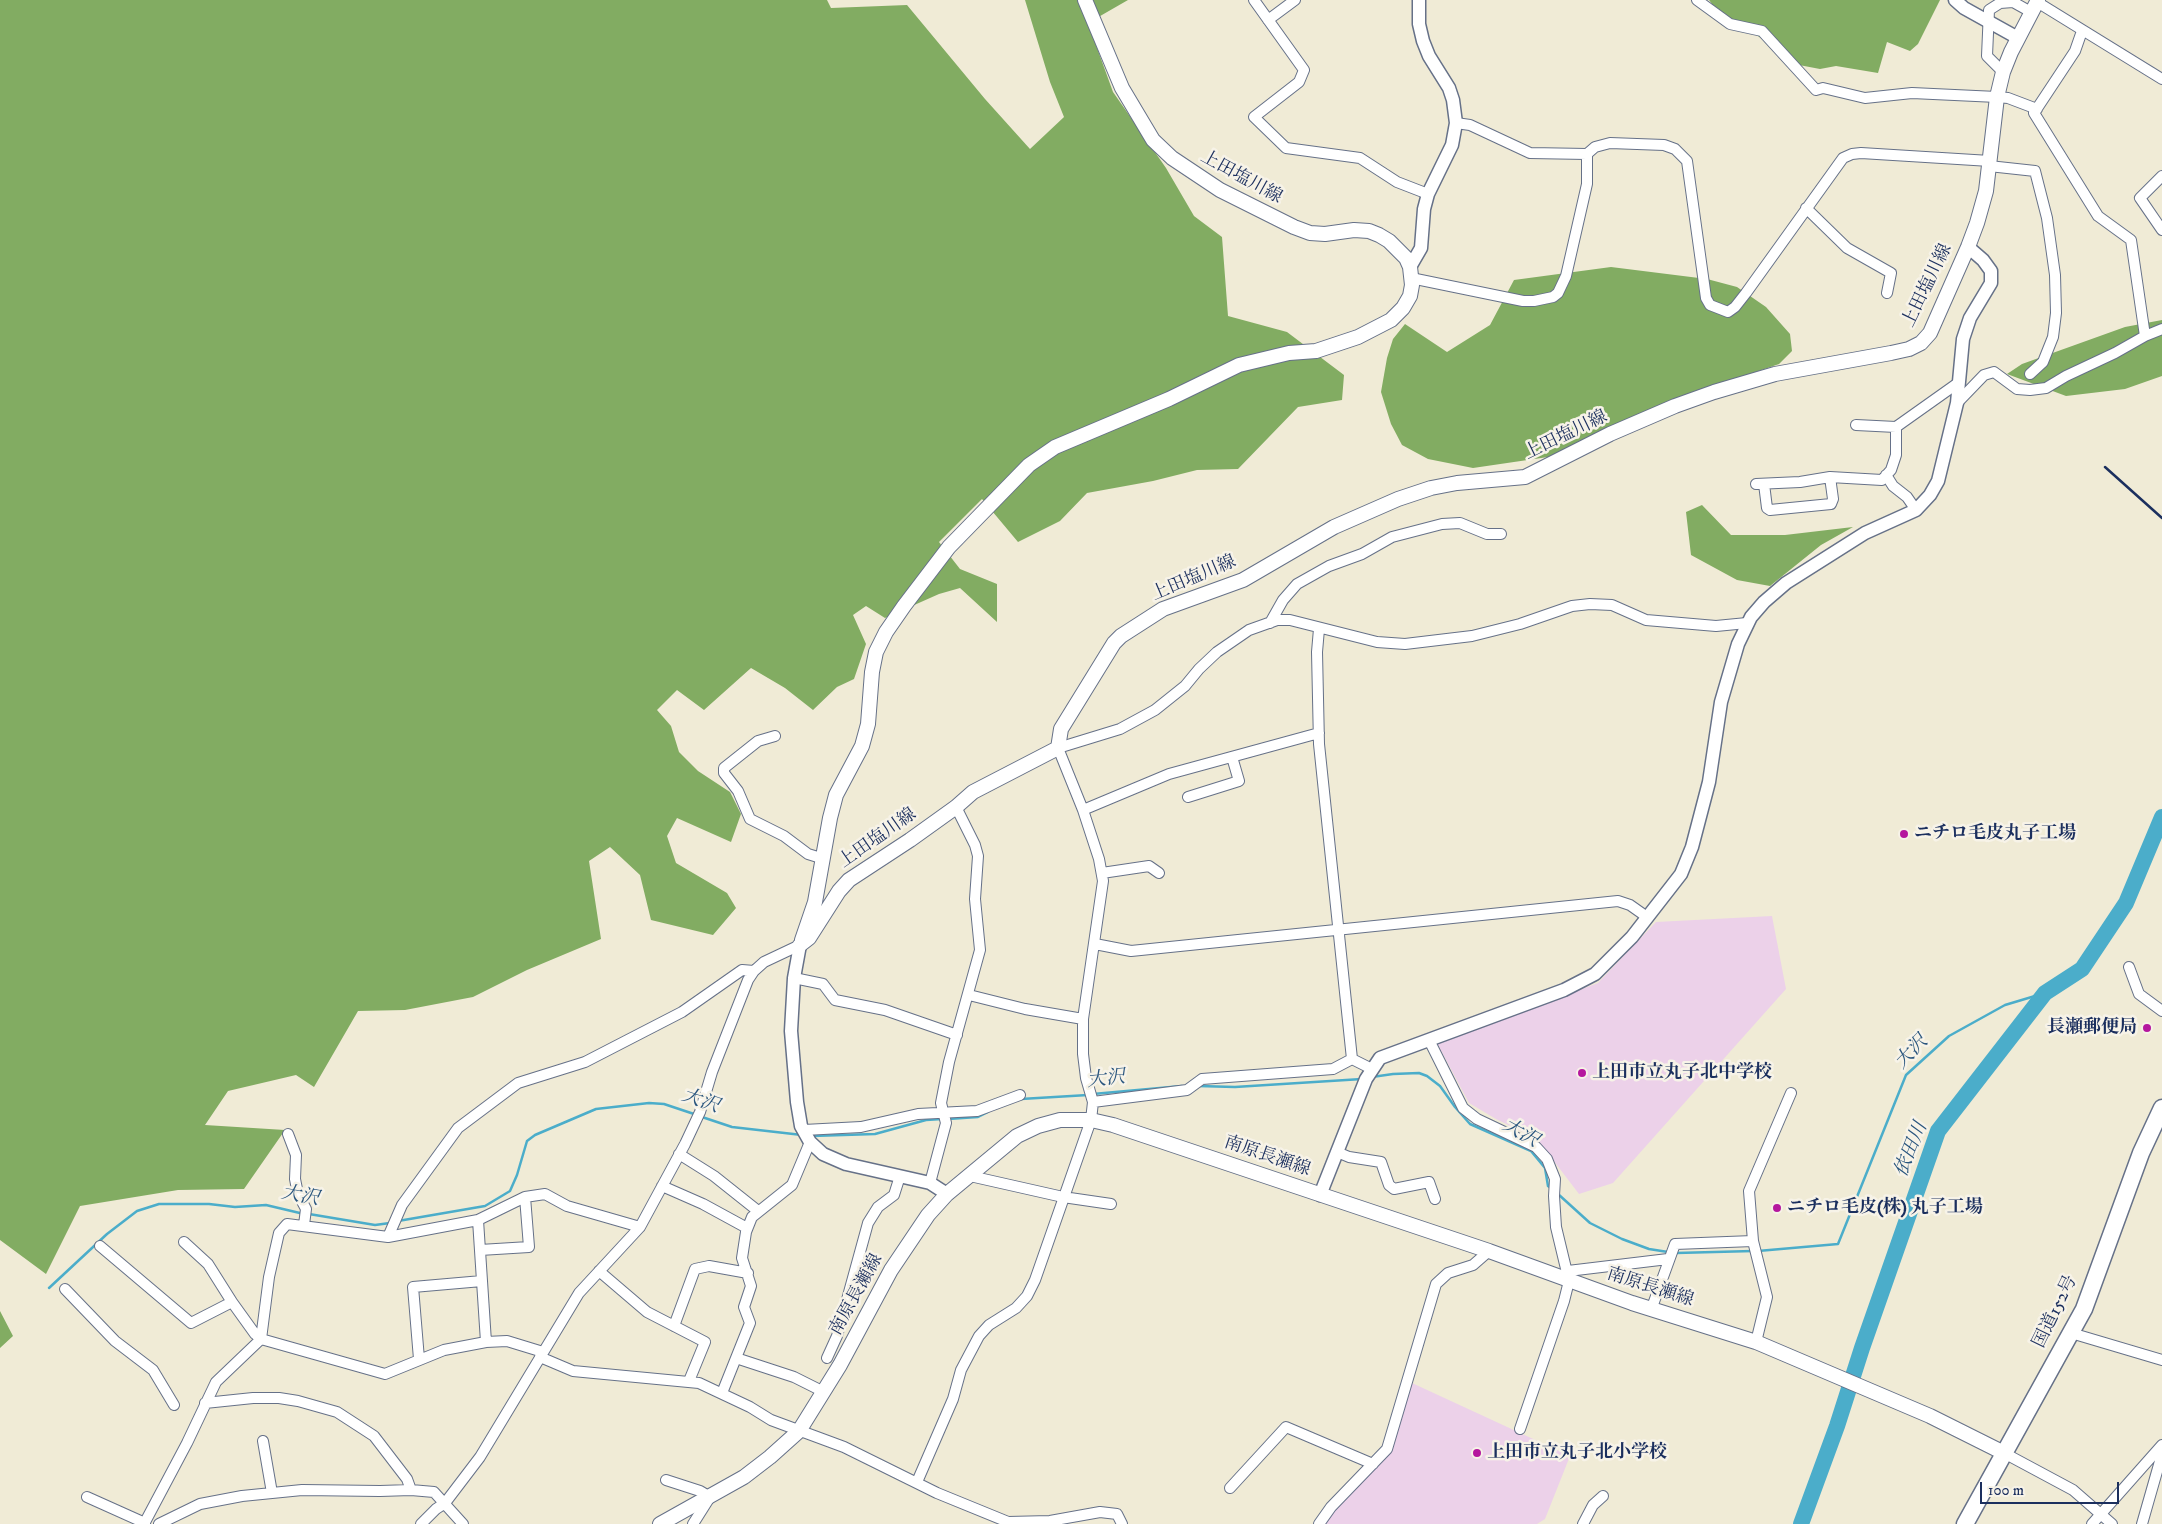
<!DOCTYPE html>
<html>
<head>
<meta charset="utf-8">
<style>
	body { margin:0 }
	#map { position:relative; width:2162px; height:1524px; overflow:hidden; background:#f0ebd6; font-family:"IM FELL DW Pica",serif }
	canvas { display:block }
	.scale { position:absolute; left:1980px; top:1482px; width:139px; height:22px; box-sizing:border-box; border:2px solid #1b2f5e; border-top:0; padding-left:6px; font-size:15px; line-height:18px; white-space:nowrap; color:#1b2f5e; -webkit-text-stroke:4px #f7f3e8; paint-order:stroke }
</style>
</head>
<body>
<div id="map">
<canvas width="2162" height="1524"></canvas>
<div class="scale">100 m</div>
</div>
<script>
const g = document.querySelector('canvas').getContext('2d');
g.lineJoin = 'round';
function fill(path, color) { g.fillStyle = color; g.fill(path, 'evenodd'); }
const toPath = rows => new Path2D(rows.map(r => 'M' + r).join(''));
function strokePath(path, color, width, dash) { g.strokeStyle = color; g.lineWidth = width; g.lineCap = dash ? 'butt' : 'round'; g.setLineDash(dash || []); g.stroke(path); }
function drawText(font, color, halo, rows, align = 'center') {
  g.font = font + ' "IM FELL DW Pica","Noto Serif JP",serif'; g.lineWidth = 5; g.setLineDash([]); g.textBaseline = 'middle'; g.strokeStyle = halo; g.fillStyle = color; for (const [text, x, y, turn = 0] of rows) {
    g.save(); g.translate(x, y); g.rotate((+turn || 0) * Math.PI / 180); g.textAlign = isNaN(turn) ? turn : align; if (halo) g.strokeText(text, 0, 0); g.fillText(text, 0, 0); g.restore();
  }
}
fill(toPath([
	[1772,916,1786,989,1613,1183,1579,1194,1537,1139,1496,1119,1469,1103,1437,1043,1598,983,1656,922],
	[1412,1383,1570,1456,1545,1519,1537,1524,1324,1524,1333,1511,1392,1451]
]), '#ecd1e9');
fill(toPath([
	[0,0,827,0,831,8,907,5,985,99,1030,149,1064,117,1050,82,1025,0,1128,0,1088,23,1113,92,1166,168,1194,216,1222,237,1228,316,1287,332,1344,375,1342,400,1298,407,1238,469,1197,470,1153,481,1087,493,1060,521,1018,542,982,499,939,542,960,569,997,584,997,622,960,588,939,594,885,618,866,606,853,615,866,644,854,679,837,687,813,710,785,688,751,668,704,710,677,690,657,710,671,726,679,752,698,771,730,792,741,814,731,842,677,818,667,836,676,863,727,893,736,908,713,935,651,920,640,875,610,847,589,861,601,939,527,970,473,997,405,1010,358,1011,314,1087,296,1075,228,1091,205,1125,285,1130,244,1189,178,1190,80,1206,46,1274,0,1240],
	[1709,0,1940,0,1918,44,1910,51,1887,42,1878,73,1836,66,1820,69,1799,65,1755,34,1723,18],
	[1611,267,1707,279,1737,287,1766,307,1790,334,1792,351,1779,364,1657,406,1548,457,1473,468,1428,459,1402,445,1391,424,1381,392,1387,358,1393,339,1405,324,1447,352,1490,325,1514,280],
	[2162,320,2162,376,2125,389,2066,396,2007,374,2022,364,2125,327],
	[1702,505,1731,535,1785,535,1853,527,1821,545,1770,586,1737,580,1691,555,1686,512],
	[0,1311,13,1336,0,1348]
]), '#82ac62');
strokePath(toPath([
	[1372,1077,1393,1074,1419,1073,1427,1076,1440,1086,1455,1107,1470,1124,1531,1151,1545,1168,1548,1186,1552,1189],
	[1198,1086,1235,1087,1362,1079],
	[1093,1094,1182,1086],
	[1021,1099,1088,1095],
	[702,1117,732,1127,802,1135],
	[948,1119,978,1117,988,1112],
	[812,1136,875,1134,926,1120,942,1119],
	[1558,1194,1590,1223,1622,1239,1649,1249,1668,1252],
	[309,1214,375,1225,390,1223],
	[398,1221,485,1206,510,1191,517,1175,527,1141,535,1135,596,1109,649,1103,664,1104,697,1115],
	[1758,1251,1838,1244,1906,1075,1949,1036,2005,1005,2045,993],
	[1676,1253,1753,1251],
	[49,1288,107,1234,137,1211,159,1204,209,1204,235,1207,266,1205,304,1214]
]), '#4badca', 2.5);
strokePath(toPath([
	[1801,1524,1837,1426,1862,1348,1938,1131,2045,993,2082,969,2126,903,2162,817]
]), '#4badca', 16);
const minor = toPath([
	[1254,0,1304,70,1299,82,1254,117,1286,148,1360,158,1397,182,1428,194],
	[1697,0,1730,24,1762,31,1816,90,1823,88,1865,98,1912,93,1997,97,2008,98,2037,109],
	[2037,2,2162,79],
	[1268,20,1295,0],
	[2082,31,2075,51,2034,113,2098,216,2131,240,2145,336],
	[2003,72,1987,56,1989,10,2000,3,2013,2,2031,12],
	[1456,123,1470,125,1530,153,1587,154],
	[1989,166,2035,171,2047,218,2055,275,2056,313,2053,337,2043,362,2030,374],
	[2162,176,2140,198,2162,230],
	[1806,208,1847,248,1891,273,1887,293],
	[1411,278,1523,301,1534,301,1553,297,1558,293,1566,276,1587,184,1587,154,1595,147,1610,143,1664,145,1675,149,1687,161,1706,298,1710,305,1728,312,1735,307,1746,293,1843,158,1852,154,1861,153,1990,161],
	[1957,403,1984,375,1994,372,2017,389,2030,390,2046,388,2066,376,2115,353,2145,336,2162,329],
	[1856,425,1896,427,1958,383],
	[1886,475,1893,486,1907,497,1916,510],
	[1756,484,1800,482,1830,477,1882,480,1891,470,1896,455,1896,427],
	[1764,484,1767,508,1770,510,1831,504,1833,499,1830,477],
	[1270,623,1283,600,1297,584,1329,566,1362,554,1392,537,1442,524,1460,523,1487,534,1501,534],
	[1319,629,1317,652,1319,744,1352,1059],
	[775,736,758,741,724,768,724,773,738,791,750,819,784,836,808,854,824,859],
	[1188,797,1239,781,1232,757],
	[1083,810,1169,774,1319,733],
	[1102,873,1149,866,1159,873],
	[1095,944,1131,951,1618,901,1630,905,1647,917],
	[2129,967,2139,994,2162,1011],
	[794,978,823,984,835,1000,885,1010,957,1035],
	[969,995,1025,1009,1083,1019],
	[1429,1040,1463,1108,1477,1119,1536,1147,1547,1159,1555,1179,1554,1196,1556,1227,1569,1281,1564,1301,1520,1429],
	[1352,1059,1372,1069],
	[1093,1102,1187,1090,1202,1079,1333,1069,1352,1059],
	[804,1130,861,1127,918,1114,977,1111,1020,1095],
	[288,1134,296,1155,295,1179,298,1194,306,1209,304,1225],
	[1337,1152,1349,1157,1381,1162,1389,1185,1394,1189,1429,1182,1435,1199],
	[679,1154,714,1176,758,1211],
	[970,1176,1063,1197,1111,1204],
	[930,1183,946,1123,941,1103,949,1062,980,950,975,899,978,856,975,845,956,807],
	[662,1186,703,1204,747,1228],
	[478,1220,486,1342],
	[388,1237,402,1205,458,1128,518,1083,585,1062,682,1012,742,970,754,971],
	[184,1242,208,1264,232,1302,255,1334,261,1339,385,1374,444,1350,486,1342,507,1341,543,1352],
	[100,1246,191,1323,232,1302],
	[480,1250,529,1247,525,1197],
	[599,1271,647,1312,705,1342,689,1381],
	[1568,1271,1668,1259],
	[65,1289,115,1341,153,1370,174,1405],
	[1651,1310,1675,1244,1753,1241],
	[674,1326,695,1269,709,1266,748,1273],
	[2071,1333,2162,1360],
	[1756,1342,1767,1297,1753,1241,1749,1191,1791,1093],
	[540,1357,573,1371,699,1383,750,1407,771,1420,844,1447,937,1493,1008,1522,1050,1521,1100,1512,1117,1514,1122,1524],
	[736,1358,794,1377,824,1392],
	[827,1358,837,1336,868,1223,878,1207,894,1195,900,1176],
	[419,1359,413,1287,482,1281],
	[722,1393,750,1323,744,1307,751,1286,742,1258,746,1232,752,1217,792,1185,810,1142],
	[205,1403,253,1398,279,1398,298,1401,337,1412,374,1436,407,1479,411,1490],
	[263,1441,272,1493],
	[2004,1453,2073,1490,2112,1524],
	[666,1480,700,1491,710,1497,693,1524],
	[917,1482,953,1399,961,1370,979,1336,989,1325,1016,1308,1027,1296,1035,1280,1091,1120,1093,1102,1086,1078,1083,1054,1083,1019,1103,881,1099,859,1083,810,1058,748,1120,729,1155,710,1185,686,1199,669,1217,652,1249,630,1277,620,1290,620,1377,642,1405,644,1472,636,1520,624,1572,606,1590,604,1612,605,1646,620,1716,626,1747,623],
	[1230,1488,1286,1427,1373,1464],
	[87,1497,145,1523],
	[144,1524,187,1443,216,1382,261,1339,269,1277,279,1233,287,1224,388,1237,478,1220,525,1197,545,1194,567,1206,640,1227],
	[159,1524,200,1504,242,1496,302,1490,380,1491,411,1490,434,1492,463,1524],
	[421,1524,436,1509,445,1503,480,1457,579,1293,640,1227,685,1144,700,1112,712,1072,748,980,754,971,764,962,800,945],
	[1319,1524,1331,1507,1387,1449,1436,1284,1448,1273,1473,1265,1489,1251],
	[1583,1524,1593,1505,1603,1496],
	[2092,1524,2162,1445],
	[2142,1524,2160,1461,2159,1449]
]);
const tertiary = toPath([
	[1955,0,1964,8,2018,38],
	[1410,267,1421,248,1424,209,1428,194,1452,145,1456,123,1453,100,1449,88,1429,56,1423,41,1419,24,1419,0],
	[800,945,794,978,791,1031,797,1102,801,1126,810,1142,823,1154,846,1164,930,1183,947,1194],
	[1320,1195,1366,1079,1380,1058,1564,990,1595,974,1632,937,1681,874,1692,847,1709,782,1721,702,1738,644,1751,617,1764,602,1786,583,1865,533,1916,510,1930,495,1938,481,1957,403,1963,339,1970,318,1991,283,1991,271,1983,260,1968,247]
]);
const secondary = toPath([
	[802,940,815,902,830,818,836,795,862,746,868,724,872,672,876,652,886,632,904,606,949,547,1029,465,1055,447,1169,399,1239,365,1289,353,1316,351,1358,337,1391,320,1403,308,1410,296,1412,285,1410,267,1406,258,1389,241,1379,235,1369,231,1354,230,1325,234,1310,233,1294,227,1220,190,1172,158,1153,140,1122,88,1085,0],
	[800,945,809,938,839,891,849,880,910,840,956,807,973,792,1058,748,1061,729,1114,643,1121,636,1163,609,1243,580,1334,527,1398,499,1431,488,1457,483,1525,477,1610,434,1675,406,1714,392,1775,374,1891,353,1909,349,1921,343,1930,333,1968,247,1977,223,1986,191,1997,97,2003,72,2011,52,2038,0],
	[660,1524,744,1477,770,1457,799,1431,840,1365,891,1270,928,1215,947,1194,1017,1136,1038,1126,1060,1120,1091,1120,1113,1125,1489,1251,1632,1303,1756,1342,1930,1416,2004,1453]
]);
const trunk = toPath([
	[1965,1524,2084,1309,2141,1153,2162,1108]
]);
strokePath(minor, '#667188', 12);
strokePath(tertiary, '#667188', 15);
strokePath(secondary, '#667188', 16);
strokePath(trunk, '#667188', 19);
strokePath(minor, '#fff', 10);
strokePath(tertiary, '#fff', 12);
strokePath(secondary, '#fff', 14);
strokePath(trunk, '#fff', 16);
strokePath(toPath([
	[2105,467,2162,518]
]), '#1b2f5e', 2.5);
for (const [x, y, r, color] of [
	[1904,834,5,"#b5179e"],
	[2147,1028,5,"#b5179e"],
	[1582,1073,5,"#b5179e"],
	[1777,1208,5,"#b5179e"],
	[1477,1453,5,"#b5179e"]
]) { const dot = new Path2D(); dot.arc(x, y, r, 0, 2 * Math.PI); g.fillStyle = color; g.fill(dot); strokePath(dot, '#f7f3e8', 2); }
drawText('18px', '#1b2f5e', '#f7f3e8', [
	["上田塩川線",1241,178,29],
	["上田塩川線",1928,286,-64],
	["上田塩川線",1566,436,-26],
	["上田塩川線",1194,579,-23],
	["上田塩川線",878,839,-35],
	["南原長瀬線",1267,1157,19],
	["南原長瀬線",1650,1288,18],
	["南原長瀬線",857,1295,-61],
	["国道152号",2056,1312,-64]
]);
drawText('bold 18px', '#1b2f5e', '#f7f3e8', [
	["ニチロ毛皮丸子工場",1914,834],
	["長瀬郵便局",2137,1028,"right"],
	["上田市立丸子北中学校",1592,1073],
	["ニチロ毛皮(株) 丸子工場",1787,1208],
	["上田市立丸子北小学校",1487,1453]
], 'left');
drawText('italic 19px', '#29557e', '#f7f3e8', [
	["大沢",1912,1053,-46],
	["大沢",1106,1080,-6],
	["大沢",700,1102,19],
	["大沢",1520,1134,29],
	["依田川",1912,1150,-68],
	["大沢",300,1197,10]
]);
</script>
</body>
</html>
